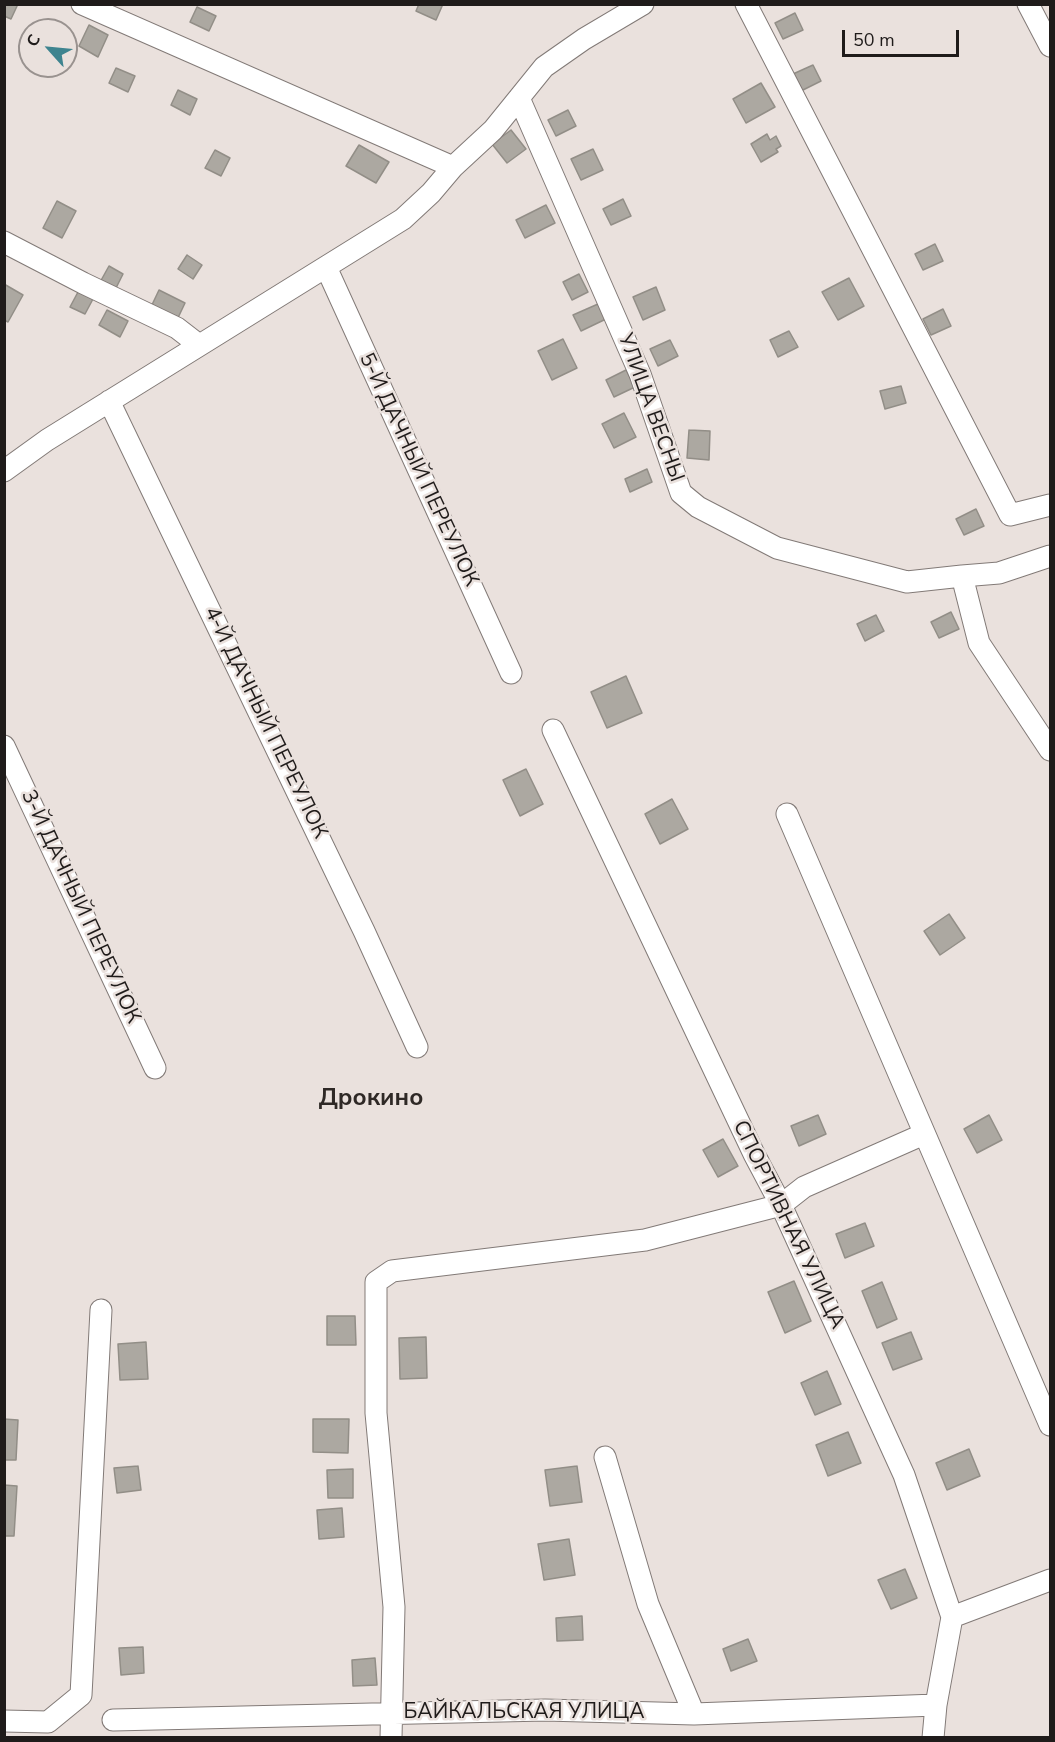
<!DOCTYPE html>
<html>
<head>
<meta charset="utf-8">
<style>
	body { margin:0 }
	#map { position:relative; width:1055px; height:1742px; overflow:hidden; background:#eae1dd; font-family:"Nunito Sans",sans-serif }
	canvas { display:block }
	.frame { position:absolute; inset:0; border:6px solid #1f1b1a; pointer-events:none }
	.north { position:absolute; left:18px; top:18px; width:60px; height:60px; box-sizing:border-box; background:#eae1dd; border:2px solid #99928f; border-radius:50%; rotate:297deg; font-size:16px; font-weight:700; line-height:24px; text-align:center; color:#1f1b1a }
	.north::after { content:''; display:block; margin:auto; width:21px; height:27px; background:#3e848f; clip-path:polygon(50% 0,100% 100%,50% 72%,0 100%) }
	.scale { position:absolute; left:842px; top:30px; width:117px; height:27px; box-sizing:border-box; border:3px solid #1f1b1a; border-top:0; padding-left:8px; font-size:18px; line-height:21px; white-space:nowrap; color:#1f1b1a; -webkit-text-stroke:4px #eae1dd; paint-order:stroke }
</style>
</head>
<body>
<div id="map">
<canvas width="1055" height="1742"></canvas>
<div class="frame"></div>
<div class="north">С</div>
<div class="scale">50 m</div>
</div>
<script>
const g = document.querySelector('canvas').getContext('2d');
g.lineJoin = 'round';
function fill(path, color) { g.fillStyle = color; g.fill(path, 'evenodd'); }
const toPath = rows => new Path2D(rows.map(r => 'M' + r).join(''));
function strokePath(path, color, width, dash) { g.strokeStyle = color; g.lineWidth = width; g.lineCap = dash ? 'butt' : 'round'; g.setLineDash(dash || []); g.stroke(path); }
function drawText(font, color, halo, rows, align = 'center') {
  g.font = font + ' "Nunito Sans",sans-serif'; g.lineWidth = 5; g.setLineDash([]); g.textBaseline = 'middle'; g.strokeStyle = halo; g.fillStyle = color; for (const [text, x, y, turn = 0] of rows) {
    g.save(); g.translate(x, y); g.rotate((+turn || 0) * Math.PI / 180); g.textAlign = isNaN(turn) ? turn : align; if (halo) g.strokeText(text, 0, 0); g.fillText(text, 0, 0); g.restore();
  }
}
const building = toPath([
	[4,4,18,4,11,19,4,16,4,4],
	[419,4,443,4,436,20,416,11,419,4],
	[197,7,216,16,209,31,190,22,197,7],
	[795,13,803,30,783,39,775,23,795,13],
	[89,25,108,35,98,57,79,46,89,25],
	[813,65,821,81,801,91,793,74,813,65],
	[116,68,135,76,128,92,109,83,116,68],
	[761,83,775,107,746,123,733,99,761,83],
	[178,90,197,99,190,115,171,105,178,90],
	[568,110,576,126,556,136,548,120,568,110],
	[511,130,526,149,507,163,492,144,511,130],
	[767,134,770,140,776,136,781,146,776,149,778,152,761,162,751,144,767,134],
	[359,145,389,162,376,183,346,166,359,145],
	[593,149,603,170,581,180,571,159,593,149],
	[215,150,230,158,221,176,205,168,215,150],
	[623,199,631,216,611,225,603,209,623,199],
	[57,201,76,211,62,238,43,228,57,201],
	[546,205,555,223,525,238,516,220,546,205],
	[935,244,943,261,923,270,915,254,935,244],
	[187,255,202,265,193,279,178,269,187,255],
	[109,266,123,274,114,292,99,284,109,266],
	[579,274,588,292,572,300,563,282,579,274],
	[849,278,864,306,838,320,822,292,849,278],
	[4,284,23,295,8,322,4,320,4,284],
	[656,287,665,310,643,320,633,297,656,287],
	[159,290,185,303,176,322,150,309,159,290],
	[78,292,93,299,85,314,70,307,78,292],
	[598,304,606,319,581,331,573,315,598,304],
	[943,309,951,326,931,335,923,319,943,309],
	[107,310,128,321,120,337,99,325,107,310],
	[789,331,798,347,778,357,770,340,789,331],
	[563,339,577,368,552,380,538,351,563,339],
	[670,340,678,356,658,366,650,349,670,340],
	[626,370,635,387,614,397,606,380,626,370],
	[901,386,906,403,885,409,880,391,901,386],
	[624,413,636,437,614,448,602,424,624,413],
	[689,430,710,431,709,460,687,458,689,430],
	[647,469,652,482,630,492,625,479,647,469],
	[976,509,984,526,964,535,956,519,976,509],
	[951,612,959,629,939,638,931,622,951,612],
	[876,615,884,631,865,641,857,624,876,615],
	[626,676,642,713,607,728,591,692,626,676],
	[526,769,543,804,520,816,503,780,526,769],
	[672,799,688,829,660,844,645,814,672,799],
	[949,914,965,938,940,955,924,931,949,914],
	[818,1115,826,1134,799,1146,791,1126,818,1115],
	[989,1115,1002,1140,977,1153,964,1129,989,1115],
	[723,1139,738,1166,718,1177,703,1150,723,1139],
	[865,1223,874,1246,845,1258,836,1234,865,1223],
	[794,1281,811,1321,785,1333,768,1292,794,1281],
	[882,1282,897,1319,877,1328,862,1291,882,1282],
	[327,1316,355,1316,356,1345,327,1345,327,1316],
	[911,1332,922,1359,893,1370,882,1343,911,1332],
	[426,1337,427,1378,400,1379,399,1338,426,1337],
	[146,1342,148,1379,120,1380,118,1344,146,1342],
	[827,1371,841,1404,815,1415,801,1383,827,1371],
	[4,1419,18,1420,16,1460,4,1460,4,1419],
	[313,1419,349,1419,348,1453,313,1452,313,1419],
	[848,1432,861,1463,828,1476,816,1445,848,1432],
	[969,1449,980,1476,947,1490,936,1463,969,1449],
	[138,1466,141,1490,117,1493,114,1468,138,1466],
	[577,1466,582,1502,550,1506,545,1470,577,1466],
	[353,1469,353,1498,328,1498,327,1470,353,1469],
	[4,1485,17,1486,14,1536,4,1536,4,1485],
	[342,1508,344,1537,319,1539,317,1510,342,1508],
	[569,1539,575,1575,544,1580,538,1544,569,1539],
	[905,1569,917,1598,891,1609,878,1580,905,1569],
	[582,1616,583,1640,557,1641,556,1618,582,1616],
	[748,1639,757,1661,731,1671,723,1649,748,1639],
	[143,1647,144,1673,121,1675,119,1648,143,1647],
	[375,1658,377,1685,353,1686,352,1660,375,1658]
]);
fill(building, '#aca8a1');
strokePath(building, '#928e87', 1.5);
const minor = toPath([
	[82,4,453,167],
	[746,4,1010,515,1050,505],
	[1028,4,1050,46],
	[519,98,640,374,681,493,698,507,777,548,907,582,962,576,979,643,1050,750],
	[4,242,83,283,177,328,199,345],
	[326,267,511,673],
	[109,401,364,931,417,1047],
	[4,471,47,440,403,219,431,193,453,167,493,130,544,67,584,39,643,4],
	[962,576,999,573,1050,556],
	[553,730,754,1154,781,1205,904,1475,952,1617,936,1705,933,1738],
	[4,746,155,1068],
	[787,814,1050,1425],
	[605,1457,648,1604,694,1714],
	[952,1617,1050,1580],
	[113,1720,545,1710,694,1714,936,1705],
	[4,1721,48,1722,81,1695,101,1310],
	[391,1738,394,1607,376,1413,376,1282,392,1271,645,1240,781,1205,804,1187,924,1134]
]);
strokePath(minor, '#827a77', 23);
strokePath(minor, '#fff', 21);
drawText('21px', '#1f1b1a', '#eae1dd', [
	["УЛИЦА ВЕСНЫ",650,408,70],
	["5-Й ДАЧНЫЙ ПЕРЕУЛОК",418,470,65],
	["4-Й ДАЧНЫЙ ПЕРЕУЛОК",265,723,64],
	["3-Й ДАЧНЫЙ ПЕРЕУЛОК",80,907,65],
	["СПОРТИВНАЯ УЛИЦА",788,1225,64],
	["БАЙКАЛЬСКАЯ УЛИЦА",524,1713]
]);
drawText('bold 24px', '#2f2926', '#eae1dd', [
	["Дрокино",371,1099]
]);
</script>
</body>
</html>
